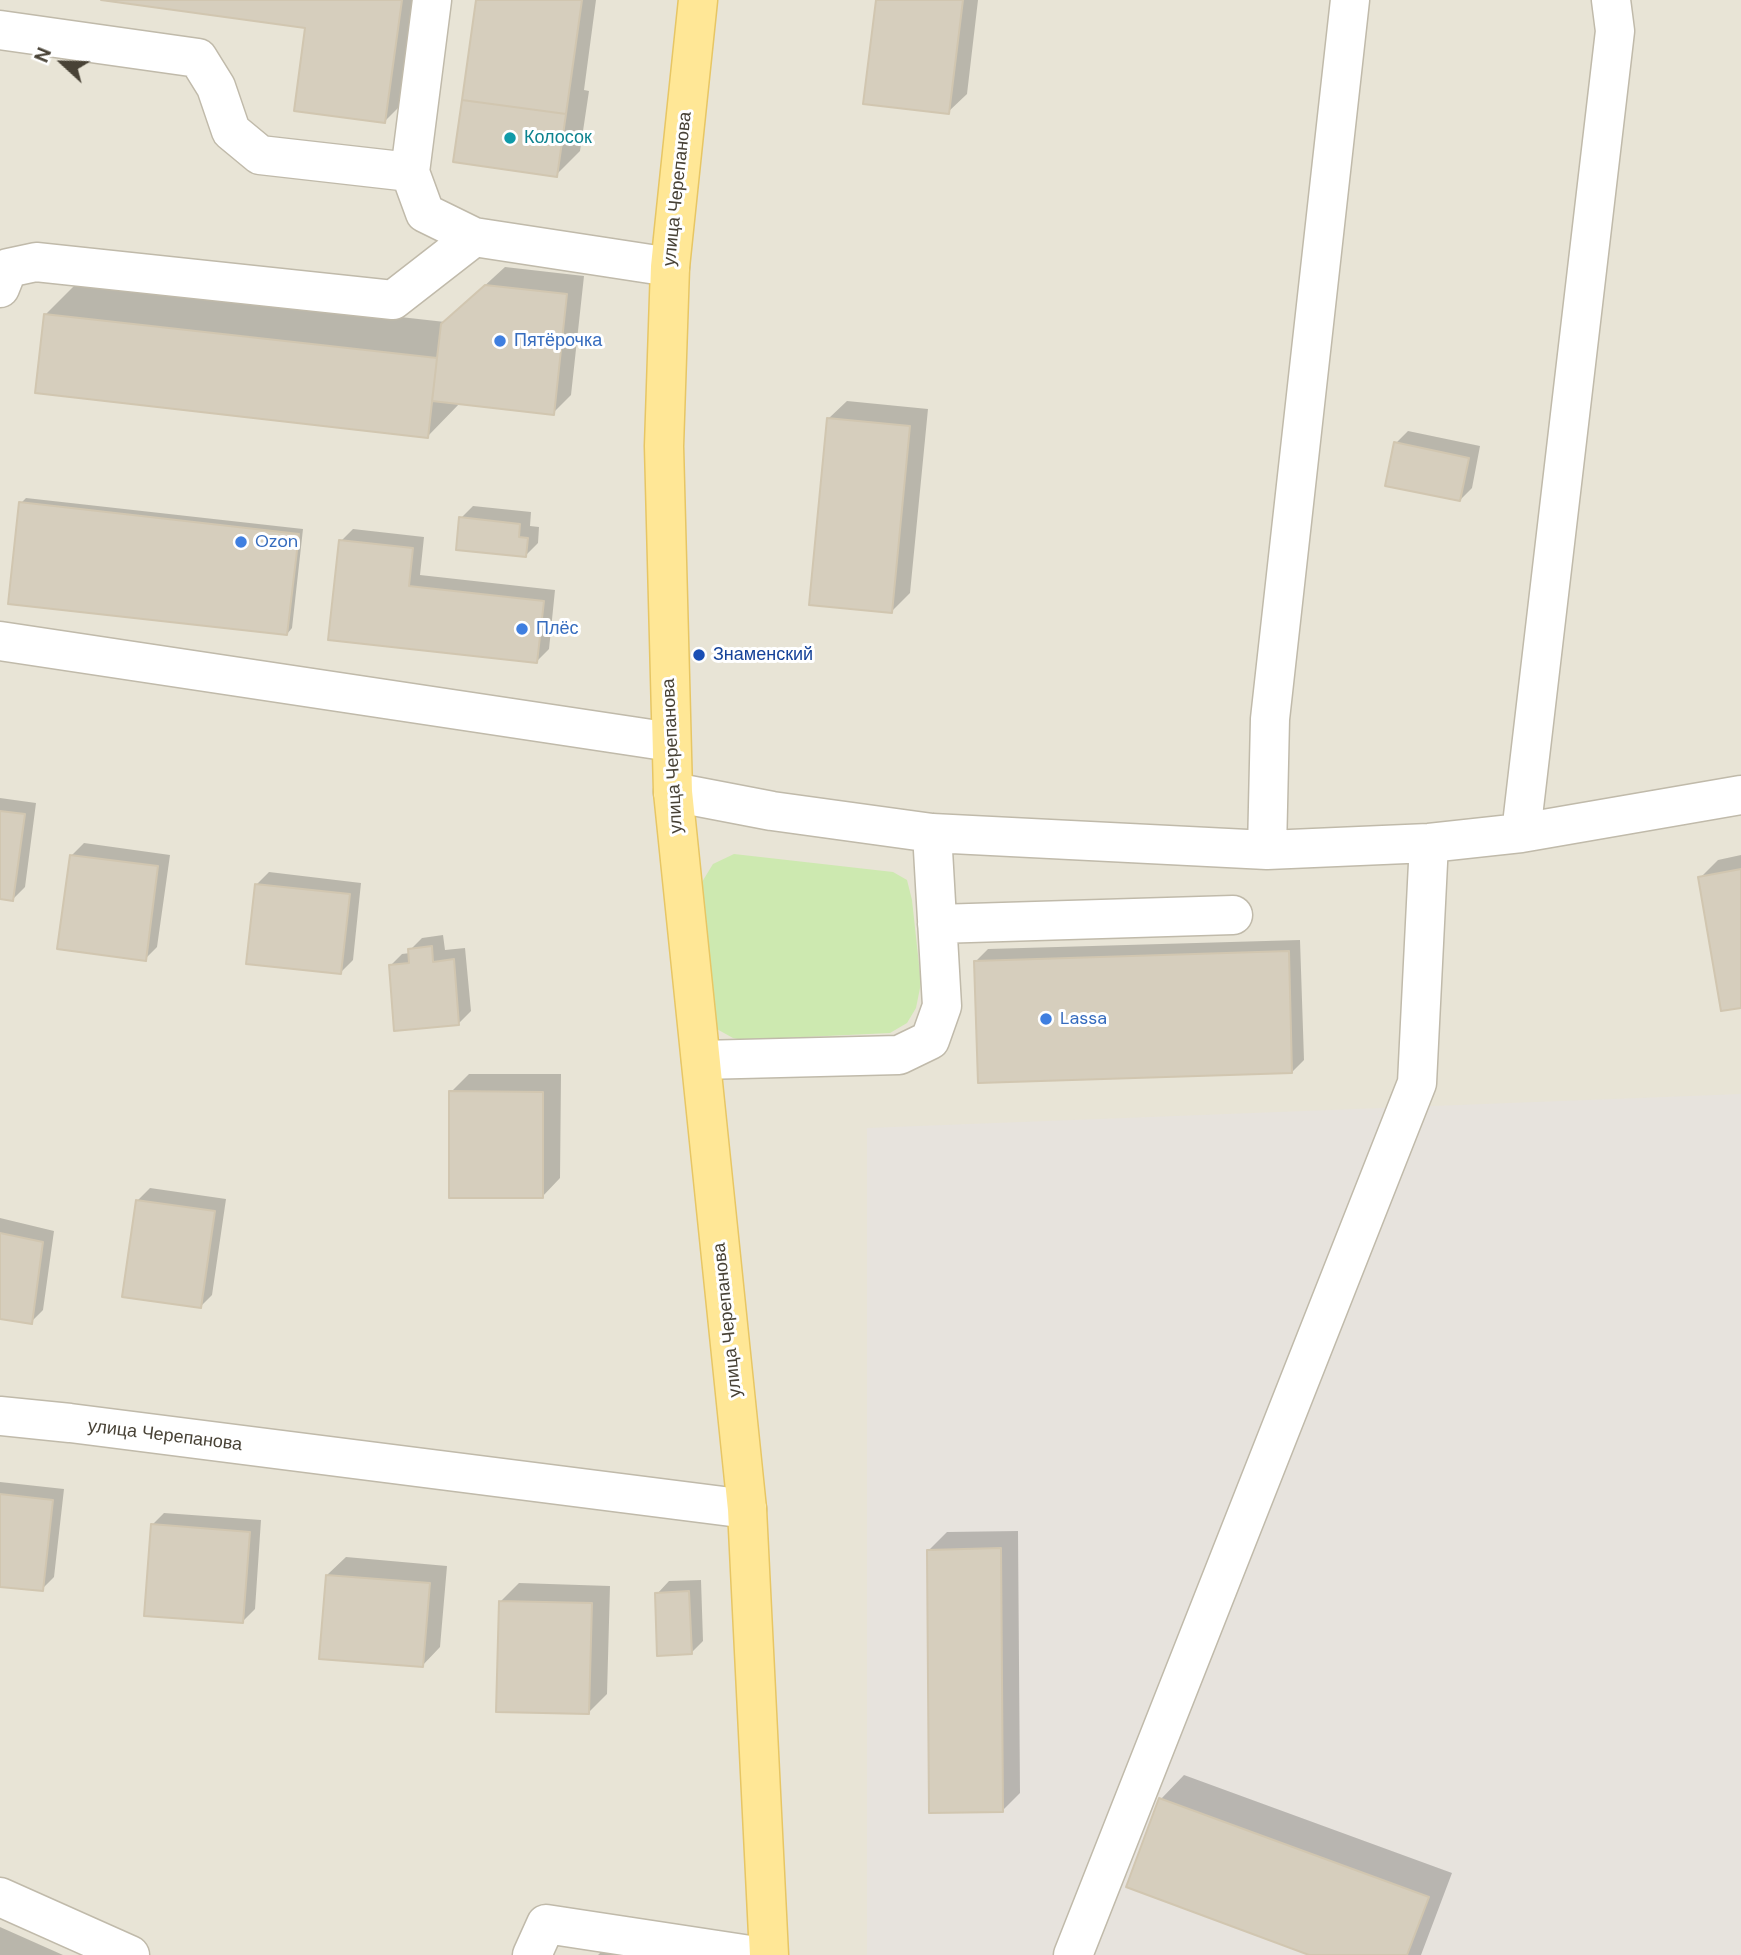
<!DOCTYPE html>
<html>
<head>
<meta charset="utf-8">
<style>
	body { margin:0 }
	#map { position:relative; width:1741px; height:1955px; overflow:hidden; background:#f4f1e8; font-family:"DM Sans",sans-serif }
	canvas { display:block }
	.north { position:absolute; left:28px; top:28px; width:70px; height:70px; -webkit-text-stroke:5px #fff; paint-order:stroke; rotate:292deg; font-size:19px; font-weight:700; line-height:28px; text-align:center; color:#484236 }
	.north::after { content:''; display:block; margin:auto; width:24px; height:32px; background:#484236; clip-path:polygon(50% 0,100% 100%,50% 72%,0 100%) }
</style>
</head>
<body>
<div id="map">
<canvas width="1741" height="1955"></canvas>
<div class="north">N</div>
</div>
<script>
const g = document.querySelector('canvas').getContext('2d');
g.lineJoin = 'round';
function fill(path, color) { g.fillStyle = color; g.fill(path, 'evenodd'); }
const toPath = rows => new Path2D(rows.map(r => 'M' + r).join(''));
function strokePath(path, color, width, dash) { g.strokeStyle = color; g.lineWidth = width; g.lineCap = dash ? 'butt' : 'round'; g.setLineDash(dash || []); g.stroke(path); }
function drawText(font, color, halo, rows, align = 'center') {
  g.font = font + ' "DM Sans",sans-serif'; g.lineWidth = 6; g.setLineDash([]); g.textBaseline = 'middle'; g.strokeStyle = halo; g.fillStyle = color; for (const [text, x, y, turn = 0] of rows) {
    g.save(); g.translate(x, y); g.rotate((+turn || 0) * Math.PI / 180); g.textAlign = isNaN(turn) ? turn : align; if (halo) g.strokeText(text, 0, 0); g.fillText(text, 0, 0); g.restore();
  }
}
fill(toPath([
	[0,0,1741,0,1741,1483,1519,1955,0,1955]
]), '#e8e4d6');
fill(toPath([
	[1741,1094,1741,1955,867,1955,867,1128]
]), '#e7e3dd');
fill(toPath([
	[734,854,893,872,907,880,912,900,921,983,916,1008,907,1023,890,1033,742,1040,733,1038,715,1028,702,882,713,864]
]), '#cde9b0');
fill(toPath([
	[114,0,430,0,418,88,384,122,307,27],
	[478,0,596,0,584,90,589,91,580,151,556,175],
	[878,0,978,0,967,94,948,112],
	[505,267,584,276,571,395,553,413,461,402,428,436,45,315,79,281,445,322],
	[847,401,928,409,910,593,892,611,828,419],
	[1408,431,1480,446,1472,488,1460,500,1396,443],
	[26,498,303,529,292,628,287,634,21,503],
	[473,506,531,512,530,526,539,527,538,543,526,555,461,518],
	[353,529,424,537,420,575,555,590,549,649,537,661,330,638,341,541],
	[0,798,36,803,25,887,13,899,0,897],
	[84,843,170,855,157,947,145,959,72,855],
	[1741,855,1741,1006,1700,878,1718,860],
	[269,872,361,883,353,960,341,972,256,885],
	[443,935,445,950,465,948,471,1011,459,1023,390,966,402,954,410,953,410,950,422,938],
	[1300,940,1304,1060,1292,1072,976,961,988,949],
	[469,1074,561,1074,560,1178,542,1197,451,1092],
	[150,1188,226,1199,212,1295,200,1307,138,1200],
	[0,1218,54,1231,43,1310,31,1322,0,1317],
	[0,1482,64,1489,54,1577,42,1589,0,1585],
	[164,1513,261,1520,255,1609,243,1621,152,1525],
	[1018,1531,1020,1793,1002,1811,929,1550,947,1532],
	[346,1557,447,1566,440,1647,422,1666,327,1575],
	[701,1580,703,1641,691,1653,657,1594,669,1581],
	[519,1583,610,1586,607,1694,588,1713,501,1601],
	[1184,1775,1452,1873,1421,1955,1314,1955,1161,1799],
	[0,1927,63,1955,0,1955],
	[610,1943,636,1955,598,1955]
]), '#0003');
const building = toPath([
	[101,0,402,0,385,123,294,111,305,28,101,0],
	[476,0,582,0,566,114,462,100,476,0],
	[876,0,963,0,949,114,863,104,876,0],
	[462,100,566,114,557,177,453,162,462,100],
	[485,285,567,294,554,415,432,401,441,324,485,285],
	[44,314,437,358,428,438,35,393,44,314],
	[827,418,910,426,892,613,809,605,827,418],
	[1394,442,1469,458,1460,501,1385,486,1394,442],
	[19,502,299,534,287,635,8,604,19,502],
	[459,517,520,524,519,537,528,538,526,557,456,550,459,517],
	[339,540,413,548,409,586,544,601,537,663,328,640,339,540],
	[0,811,25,814,13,901,0,899,0,811],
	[70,855,158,866,146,961,57,949,70,855],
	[1741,869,1741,1008,1721,1011,1698,877,1741,869],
	[255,884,350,894,341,974,246,964,255,884],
	[432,946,433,962,454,959,459,1025,394,1031,389,965,409,963,408,949,432,946],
	[1289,951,1292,1073,978,1083,974,961,1289,951],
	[449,1091,543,1092,543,1198,449,1198,449,1091],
	[136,1200,215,1211,201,1308,122,1297,136,1200],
	[0,1233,43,1242,32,1324,0,1319,0,1233],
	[0,1494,53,1500,43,1591,0,1587,0,1494],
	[151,1524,250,1532,243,1623,144,1616,151,1524],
	[1001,1548,1003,1812,929,1813,927,1550,1001,1548],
	[326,1575,430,1583,423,1667,319,1659,326,1575],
	[689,1591,692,1654,657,1656,655,1593,689,1591],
	[499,1601,592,1603,589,1714,496,1712,499,1601],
	[1159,1798,1429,1897,1407,1955,1309,1955,1126,1887,1159,1798]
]);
fill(building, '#d6cebd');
strokePath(building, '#d1c6b0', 2);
const minor = toPath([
	[432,0,410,172,425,213,474,237],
	[0,30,198,58,216,87,231,131,260,155,410,172],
	[0,288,8,268,36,262,393,300,474,237,670,267],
	[0,641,671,742],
	[673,792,772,811,932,833,1267,850,1429,843,1521,833,1741,795],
	[1521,833,1615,31,1611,0],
	[1267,850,1270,719,1350,0],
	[937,924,1233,915],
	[701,1060,899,1055,930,1040,942,1006,932,833],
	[0,1416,70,1423,747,1509],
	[0,1897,130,1955],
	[532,1955,546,1924,750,1955],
	[1073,1955,1417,1083,1429,843]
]);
const major = toPath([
	[698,0,670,267,664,446,673,792,747,1509,769,1955]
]);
strokePath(minor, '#c0baaa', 41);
strokePath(major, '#e7c664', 41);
strokePath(minor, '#fff', 38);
strokePath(major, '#ffe796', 38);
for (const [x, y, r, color] of [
	[510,138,7,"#0f9aa8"],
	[500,341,7,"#3f7fe0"],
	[241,542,7,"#3f7fe0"],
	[522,629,7,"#3f7fe0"],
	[699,655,7,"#1a4fb4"],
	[1046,1019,7,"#3f7fe0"]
]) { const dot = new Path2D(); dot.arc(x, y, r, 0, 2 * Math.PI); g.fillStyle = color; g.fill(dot); strokePath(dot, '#fff', 2.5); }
drawText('18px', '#0d838f', '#fff', [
	["Колосок",524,138]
], 'left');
drawText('18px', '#484236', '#fff', [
	["улица Черепанова",678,189,-84],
	["улица Черепанова",673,756,-93],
	["улица Черепанова",728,1320,-96],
	["улица Черепанова",165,1436,7]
]);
drawText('18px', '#366cbe', '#fff', [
	["Пятёрочка",514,341],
	["Ozon",255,542],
	["Плёс",536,629],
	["Lassa",1060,1019]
], 'left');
drawText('18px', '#164399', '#fff', [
	["Знаменский",713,655]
], 'left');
</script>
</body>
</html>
